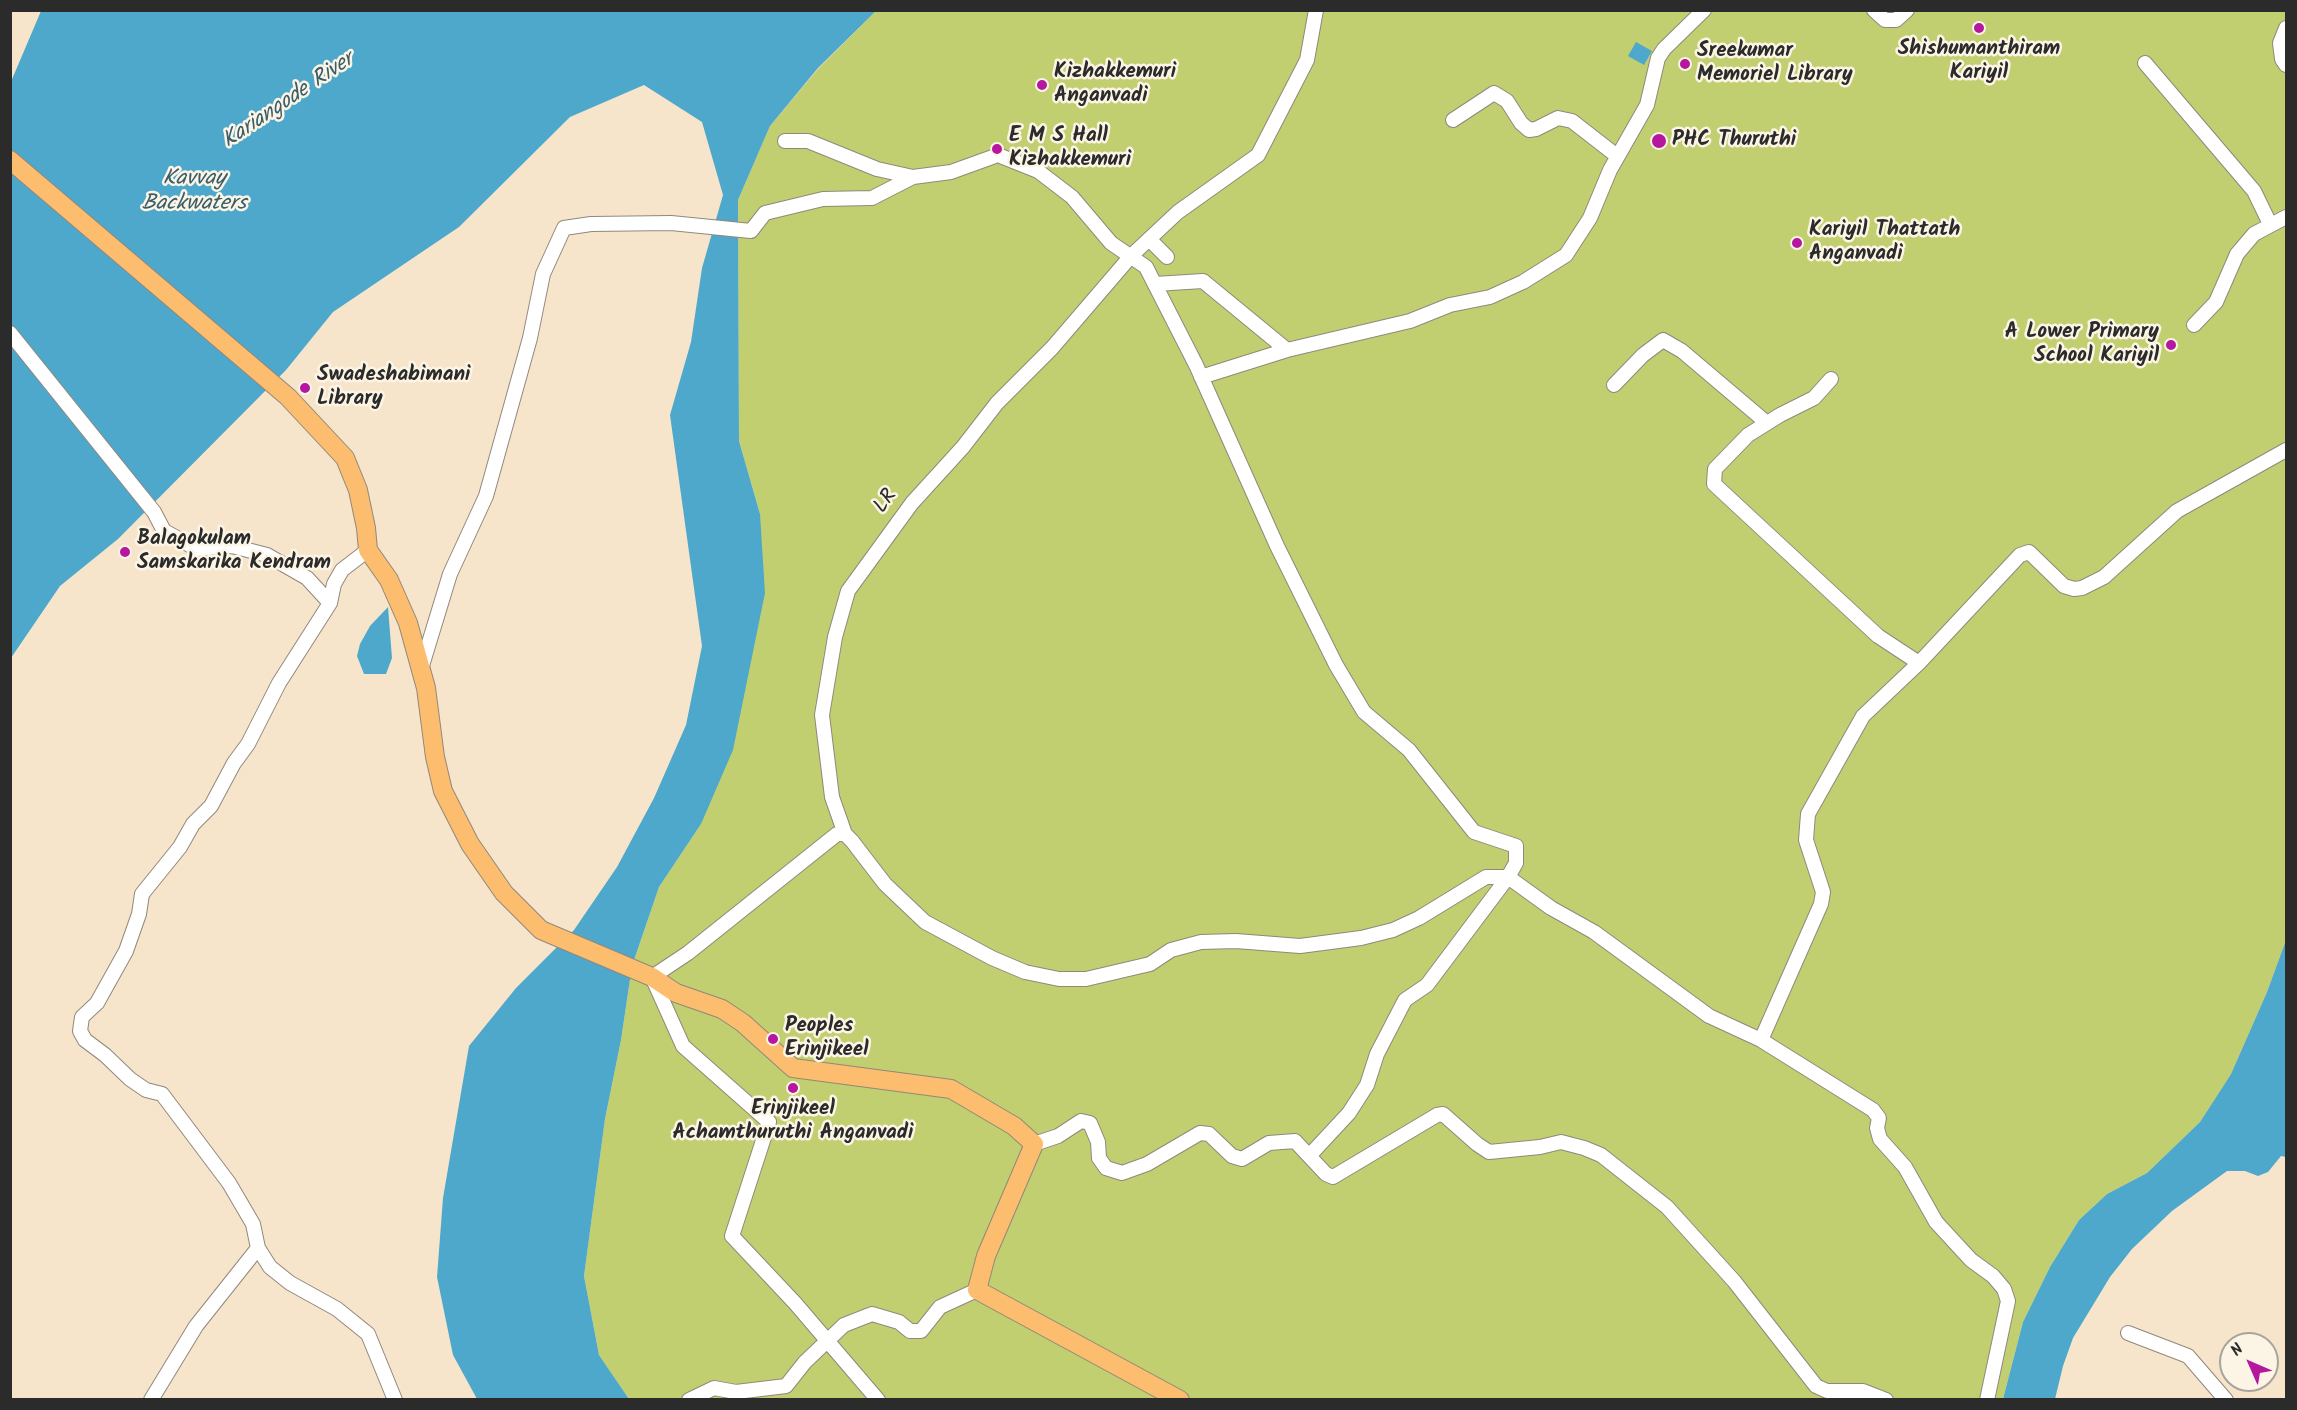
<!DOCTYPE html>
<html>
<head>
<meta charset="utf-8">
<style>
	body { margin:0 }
	#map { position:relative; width:2297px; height:1410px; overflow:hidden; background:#f7e5cb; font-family:Kalam,sans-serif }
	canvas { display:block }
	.frame { position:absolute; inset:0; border:12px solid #2b2b2b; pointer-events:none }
	.north { position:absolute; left:2219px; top:1332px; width:60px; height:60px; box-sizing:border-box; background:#fcf5e5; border:2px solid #a8a49b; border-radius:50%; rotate:315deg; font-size:16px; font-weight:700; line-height:24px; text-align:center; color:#2b2b2b }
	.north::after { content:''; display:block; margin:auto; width:21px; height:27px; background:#b5179e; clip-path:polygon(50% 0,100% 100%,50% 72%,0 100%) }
</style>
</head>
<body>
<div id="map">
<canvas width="2297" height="1410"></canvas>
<div class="frame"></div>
<div class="north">N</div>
</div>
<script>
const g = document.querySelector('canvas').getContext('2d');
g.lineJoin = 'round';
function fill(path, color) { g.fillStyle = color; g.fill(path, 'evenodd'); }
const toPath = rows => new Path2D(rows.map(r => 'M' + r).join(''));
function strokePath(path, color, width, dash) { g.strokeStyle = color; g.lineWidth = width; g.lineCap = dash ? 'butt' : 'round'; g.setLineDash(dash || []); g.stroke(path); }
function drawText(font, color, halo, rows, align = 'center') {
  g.font = font + ' Kalam,sans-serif'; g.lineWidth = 5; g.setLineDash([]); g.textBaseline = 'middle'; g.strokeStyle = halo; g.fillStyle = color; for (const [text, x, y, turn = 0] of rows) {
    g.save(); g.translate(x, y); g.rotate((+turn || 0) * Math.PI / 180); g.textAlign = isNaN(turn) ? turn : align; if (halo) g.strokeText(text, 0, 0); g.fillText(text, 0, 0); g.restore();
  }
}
fill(toPath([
	[876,11,2286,11,2286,940,2267,992,2231,1074,2200,1122,2147,1173,2107,1194,2079,1220,2050,1267,2023,1322,2003,1399,629,1399,599,1355,584,1276,605,1119,621,1040,632,966,659,887,701,824,760,514,739,441,738,200,770,126,818,69]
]), '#c2cf71');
fill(toPath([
	[41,11,876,11,818,68,770,126,738,200,739,441,760,514,765,593,733,750,701,824,659,887,632,966,621,1040,605,1119,584,1276,599,1355,629,1399,477,1399,453,1355,437,1277,443,1198,469,1046,516,988,574,930,617,867,654,798,686,725,702,646,670,415,691,342,702,268,723,195,702,122,644,85,570,117,459,227,333,312,286,370,118,539,60,586,11,658,10,84],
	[1636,42,1652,51,1644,65,1628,56],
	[388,607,392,658,386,674,364,674,357,656,360,644,370,626],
	[2286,940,2286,1157,2281,1156,2268,1172,2258,1176,2245,1171,2227,1171,2172,1211,2132,1249,2110,1277,2073,1338,2063,1366,2055,1399,2003,1399,2023,1322,2050,1267,2079,1220,2107,1194,2147,1173,2200,1122,2231,1074,2267,992]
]), '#4da8cb');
const minor = toPath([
	[1874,10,1885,20,1896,20,1907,10],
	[2286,28,2280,43,2282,59,2286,65],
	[2145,63,2254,191,2270,224],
	[1453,120,1494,93,1507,101,1521,123,1529,130,1536,129,1558,118,1572,121,1617,156],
	[785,141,808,141,877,169,913,177,951,172,998,155,1038,171,1072,197,1111,243,1146,267,1196,365,1277,546,1336,665,1364,712,1409,750,1474,832,1516,846,1516,863,1508,877,1427,985,1405,1000,1377,1054,1367,1085,1349,1113,1310,1155],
	[1149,239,1167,257],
	[1155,284,1203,281,1287,350],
	[2194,325,2216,302,2237,254,2254,234,2286,217],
	[10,333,154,512,164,531,197,549,232,546,267,555,307,578,330,603],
	[1201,377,1287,350,1410,321,1450,305,1490,297,1523,282,1566,255,1590,218,1610,170,1647,105,1658,58,1664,49,1704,10],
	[1831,379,1814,398,1780,415,1748,435,1715,469,1714,484,1878,636,1919,663],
	[1614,385,1643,355,1663,340,1682,351,1767,423],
	[368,550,342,570,334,584,330,603,279,683,248,744,234,763,211,806,193,824,180,847,142,894,139,914,126,951,97,1003,82,1017,80,1031,85,1040,105,1055,130,1079,146,1090,162,1094,229,1183,253,1224,258,1248,270,1267,290,1283,337,1309,368,1334,395,1400],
	[421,669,450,574,486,496,530,338,543,274,564,228,591,224,671,223,751,231,765,213,823,199,872,198,913,177],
	[845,834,832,797,822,715,835,637,848,591,912,503,963,447,997,403,1052,348,1131,256,1178,212,1258,155,1307,60,1316,10],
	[1761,1040,1821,904,1823,892,1806,840,1808,814,1863,716,1919,663,2020,555,2029,552,2064,586,2074,589,2082,588,2104,577,2177,511,2286,450],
	[1034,1144,1058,1136,1081,1121,1090,1123,1098,1142,1099,1158,1106,1168,1122,1173,1147,1164,1200,1133,1209,1134,1232,1156,1242,1159,1269,1143,1295,1141,1326,1174,1333,1177,1437,1115,1443,1114,1477,1144,1489,1152,1540,1147,1561,1142,1584,1148,1601,1155,1667,1207,1734,1281,1816,1386,1827,1391,1863,1391,1886,1400],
	[2128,1333,2188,1356,2226,1400],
	[151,1400,196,1326,258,1248],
	[689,1400,714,1388,736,1392,786,1386,805,1362,844,1325,872,1314,899,1322,910,1331,921,1331,940,1307,977,1290],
	[878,1400,795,1303,732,1236,769,1122,683,1046,652,977,688,953,837,834,845,834,852,841,885,884,925,922,992,958,1025,972,1059,979,1086,979,1150,964,1171,950,1201,942,1236,941,1300,946,1361,938,1393,930,1419,918,1486,877,1508,877,1551,908,1594,932,1709,1016,1761,1040,1873,1110,1879,1118,1877,1128,1880,1139,1905,1167,1936,1222,1971,1260,1993,1276,2004,1289,2008,1301,1987,1400]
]);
const major = toPath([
	[10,160,288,397,345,458,358,490,366,528,368,550,389,580,408,623,426,688,435,757,443,791,470,844,504,893,541,930,652,977,676,993,722,1009,743,1023,793,1068,951,1089,1014,1126,1034,1144,986,1256,977,1290,1180,1400]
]);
strokePath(minor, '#91887b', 16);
strokePath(major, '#91887b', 20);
strokePath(minor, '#fff', 14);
strokePath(major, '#fcbd6e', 18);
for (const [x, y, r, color] of [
	[1979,28,6,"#b5179e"],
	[1685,64,6,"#b5179e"],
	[1042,85,6,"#b5179e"],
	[1659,141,8,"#b5179e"],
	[997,149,6,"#b5179e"],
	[1797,243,6,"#b5179e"],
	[2171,345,6,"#b5179e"],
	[305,388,6,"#b5179e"],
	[125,552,6,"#b5179e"],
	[773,1039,6,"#b5179e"],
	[793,1088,6,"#b5179e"]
]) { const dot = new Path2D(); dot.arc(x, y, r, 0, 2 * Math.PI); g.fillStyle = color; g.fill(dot); strokePath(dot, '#fcf5e5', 2); }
drawText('bold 21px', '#2b2b2b', '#fcf5e5', [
	["Shishumanthiram",1979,50,"center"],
	["Kariyil",1979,74,"center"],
	["Sreekumar",1697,52],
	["Memoriel Library",1697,76],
	["Kizhakkemuri",1054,73],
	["Anganvadi",1054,97],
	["E M S Hall",1009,137],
	["Kizhakkemuri",1009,161],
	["PHC Thuruthi",1672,141],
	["Kariyil Thattath",1809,231],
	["Anganvadi",1809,255],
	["A Lower Primary",2159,333,"right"],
	["School Kariyil",2159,357,"right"],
	["Swadeshabimani",317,376],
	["Library",317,400],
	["Balagokulam",137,540],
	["Samskarika Kendram",137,564],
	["Peoples",785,1027],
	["Erinjikeel",785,1051],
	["Erinjikeel",793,1110,"center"],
	["Achamthuruthi Anganvadi",793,1134,"center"]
], 'left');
drawText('21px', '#2b2b2b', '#fcf5e5', [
	["LR",887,502,-54]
]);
drawText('italic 22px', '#395d6b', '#fcf5e5', [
	["Kariangode River",289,102,-34],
	["Kavvay",194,180],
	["Backwaters",194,205]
]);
</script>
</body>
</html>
